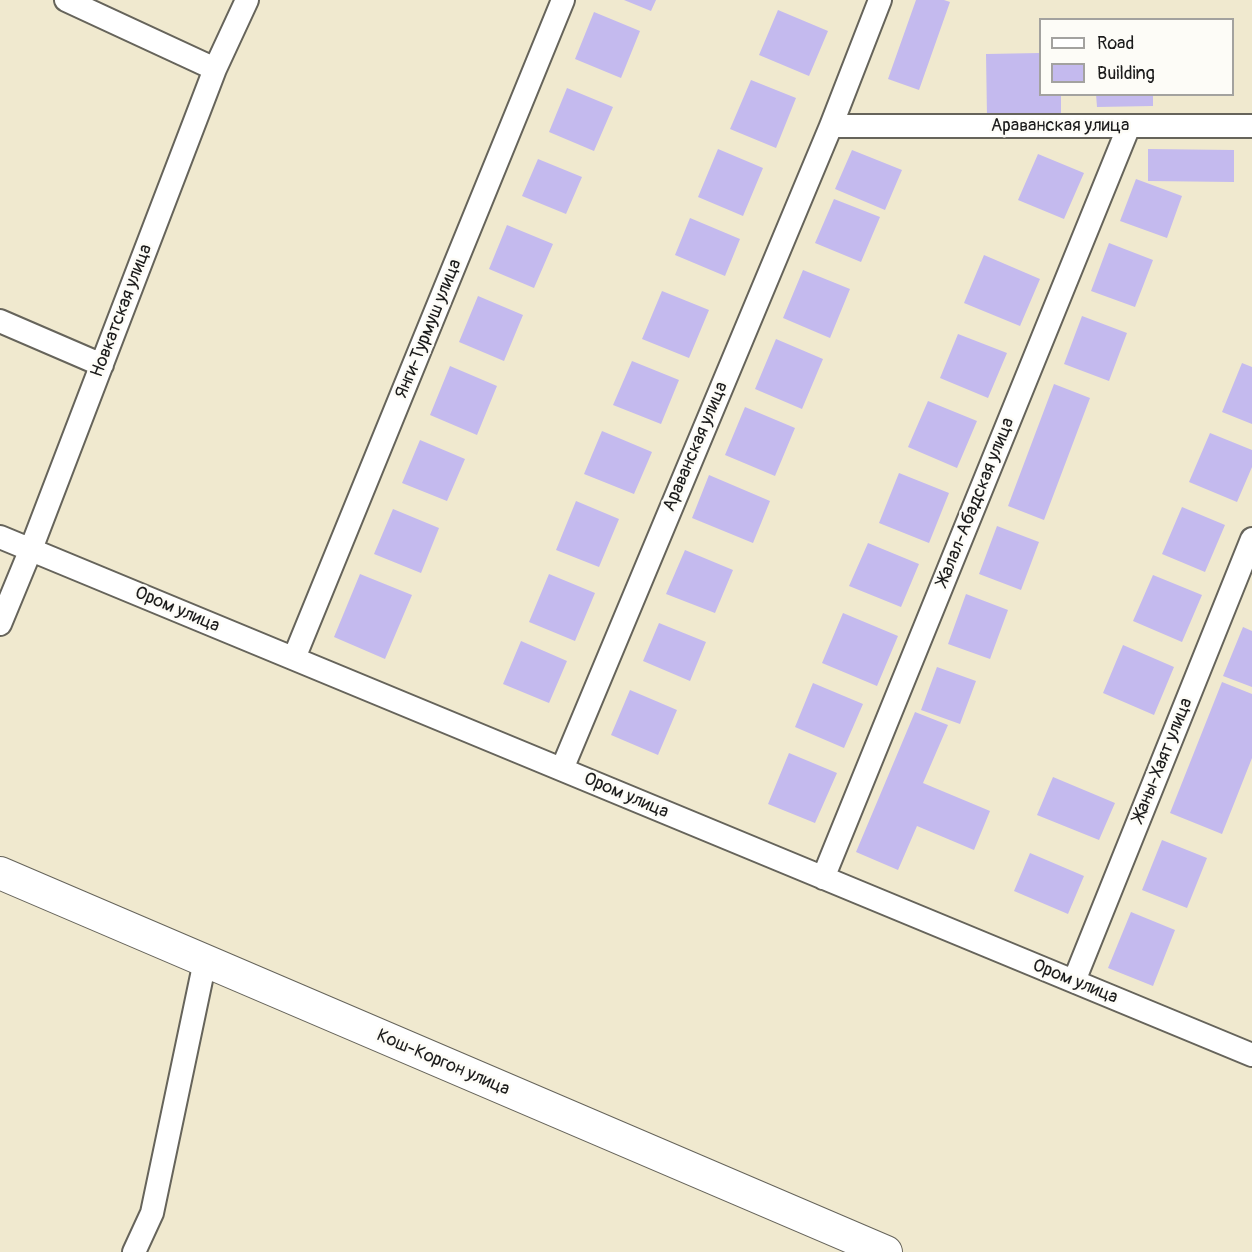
<!DOCTYPE html>
<html>
<head>
<meta charset="utf-8">
<style>
	body { margin:0 }
	#map { position:relative; width:1252px; height:1252px; overflow:hidden; background:#f0e9cf; font-family:Pangolin,sans-serif }
	canvas { display:block }
	.legend { position:absolute; left:1039px; top:18px; width:195px; height:78px; box-sizing:border-box; background:#fdfcf7; border:2px solid #a3a29f; margin:0; padding:8px 10px; list-style:none; font-size:18px; color:#1c1c1c }
	.legend li { display:flex; align-items:center; gap:12px; height:30px }
	.legend b { width:30px; border:2px solid #a3a29f }
</style>
</head>
<body>
<div id="map">
<canvas width="1252" height="1252"></canvas>
<ul class="legend">
<li><b style="height:8px;background:#fff"></b>Road</li>
<li><b style="height:16px;background:#c4baee"></b>Building</li>
</ul>
</div>
<script>
const g = document.querySelector('canvas').getContext('2d');
g.lineJoin = 'round';
function fill(path, color) { g.fillStyle = color; g.fill(path, 'evenodd'); }
const toPath = rows => new Path2D(rows.map(r => 'M' + r).join(''));
function strokePath(path, color, width, dash) { g.strokeStyle = color; g.lineWidth = width; g.lineCap = dash ? 'butt' : 'round'; g.setLineDash(dash || []); g.stroke(path); }
function drawText(font, color, halo, rows, align = 'center') {
  g.font = font + ' Pangolin,sans-serif'; g.lineWidth = 5; g.setLineDash([]); g.textBaseline = 'middle'; g.strokeStyle = halo; g.fillStyle = color; for (const [text, x, y, turn = 0] of rows) {
    g.save(); g.translate(x, y); g.rotate((+turn || 0) * Math.PI / 180); g.textAlign = isNaN(turn) ? turn : align; if (halo) g.strokeText(text, 0, 0); g.fillText(text, 0, 0); g.restore();
  }
}
fill(toPath([
	[624,0,656,0,651,11],
	[916,0,944,0,950,2,919,90,888,79],
	[778,10,828,31,809,76,759,55],
	[594,12,640,31,621,78,575,59],
	[1040,53,1040,94,1061,94,1061,115,987,116,986,54],
	[751,80,796,98,776,148,730,129],
	[567,88,613,107,594,151,549,132],
	[1096,94,1153,94,1153,106,1097,107],
	[718,149,763,168,743,216,698,197],
	[1148,149,1234,150,1234,182,1148,181],
	[852,150,902,170,885,210,835,189],
	[1038,154,1084,173,1064,219,1018,200],
	[538,159,582,177,566,214,522,196],
	[1136,179,1182,196,1167,238,1120,221],
	[834,199,880,217,861,262,815,243],
	[690,218,740,239,725,276,675,255],
	[507,225,553,244,534,288,489,269],
	[1109,243,1153,260,1135,307,1091,291],
	[984,255,1040,279,1020,326,964,303],
	[803,270,850,289,830,338,783,318],
	[662,291,709,310,689,358,642,339],
	[478,296,523,315,504,361,459,342],
	[1082,316,1127,333,1109,381,1064,364],
	[958,334,1007,353,988,398,940,378],
	[776,339,823,359,802,409,755,389],
	[632,361,679,380,661,424,613,405],
	[1242,363,1252,367,1252,424,1222,412],
	[450,366,497,386,477,435,430,415],
	[1054,384,1090,398,1044,520,1008,506],
	[928,401,977,421,957,468,908,447],
	[745,407,795,428,775,476,725,455],
	[602,431,652,452,634,494,584,474],
	[1210,433,1252,450,1252,467,1237,502,1189,482],
	[420,440,465,459,447,501,402,483],
	[899,473,949,493,929,543,879,523],
	[709,475,770,501,753,543,692,518],
	[576,501,619,519,599,567,556,550],
	[1182,507,1225,525,1205,572,1162,554],
	[393,509,439,528,421,573,374,554],
	[997,526,1039,542,1021,590,979,574],
	[868,543,919,564,901,607,849,586],
	[685,550,733,570,715,613,666,594],
	[360,574,412,595,385,659,334,637],
	[549,574,595,593,575,641,529,622],
	[1153,575,1202,595,1182,642,1133,621],
	[966,594,1008,610,990,659,948,644],
	[843,613,898,636,877,686,822,663],
	[659,623,706,642,690,681,643,661],
	[1243,627,1252,631,1252,687,1223,676],
	[521,641,567,661,549,703,503,684],
	[1123,645,1174,667,1154,715,1103,693],
	[937,667,976,681,960,724,921,710],
	[1222,682,1252,694,1252,758,1222,834,1170,813],
	[813,683,863,704,844,748,795,727],
	[630,690,677,710,658,755,611,735],
	[915,712,948,725,923,783,990,811,974,850,917,826,898,870,856,852],
	[789,753,837,773,815,823,768,804],
	[1053,777,1115,803,1099,840,1037,815],
	[1162,840,1207,858,1187,908,1142,890],
	[1030,853,1084,876,1068,914,1014,891],
	[1131,912,1175,930,1153,986,1108,968]
]), '#c4baee');
const street = toPath([
	[66,0,215,69],
	[831,126,1252,126],
	[0,321,102,365],
	[0,537,1252,1055],
	[0,624,31,549,215,69,247,0],
	[294,658,563,0],
	[562,769,831,126,880,0],
	[823,878,1129,126],
	[1074,981,1252,539],
	[134,1252,152,1213,205,961]
]);
const secondary = toPath([
	[0,873,886,1252]
]);
strokePath(street, '#66645b', 26);
strokePath(secondary, '#66645b', 34);
strokePath(street, '#fff', 22);
strokePath(secondary, '#fff', 32);
drawText('18px', '#1c1c1c', '#fdfcf7', [
	["Араванская улица",1060,126],
	["Новкатская улица",122,311,-69],
	["Янги-Турмуш улица",429,329,-68],
	["Араванская улица",696,447,-67],
	["Жалал-Абадская улица",976,502,-68],
	["Ором улица",177,610,23],
	["Жаны-Хаят улица",1163,760,-68],
	["Ором улица",626,796,23],
	["Ором улица",1075,982,22],
	["Кош-Коргон улица",443,1063,23]
]);
</script>
</body>
</html>
